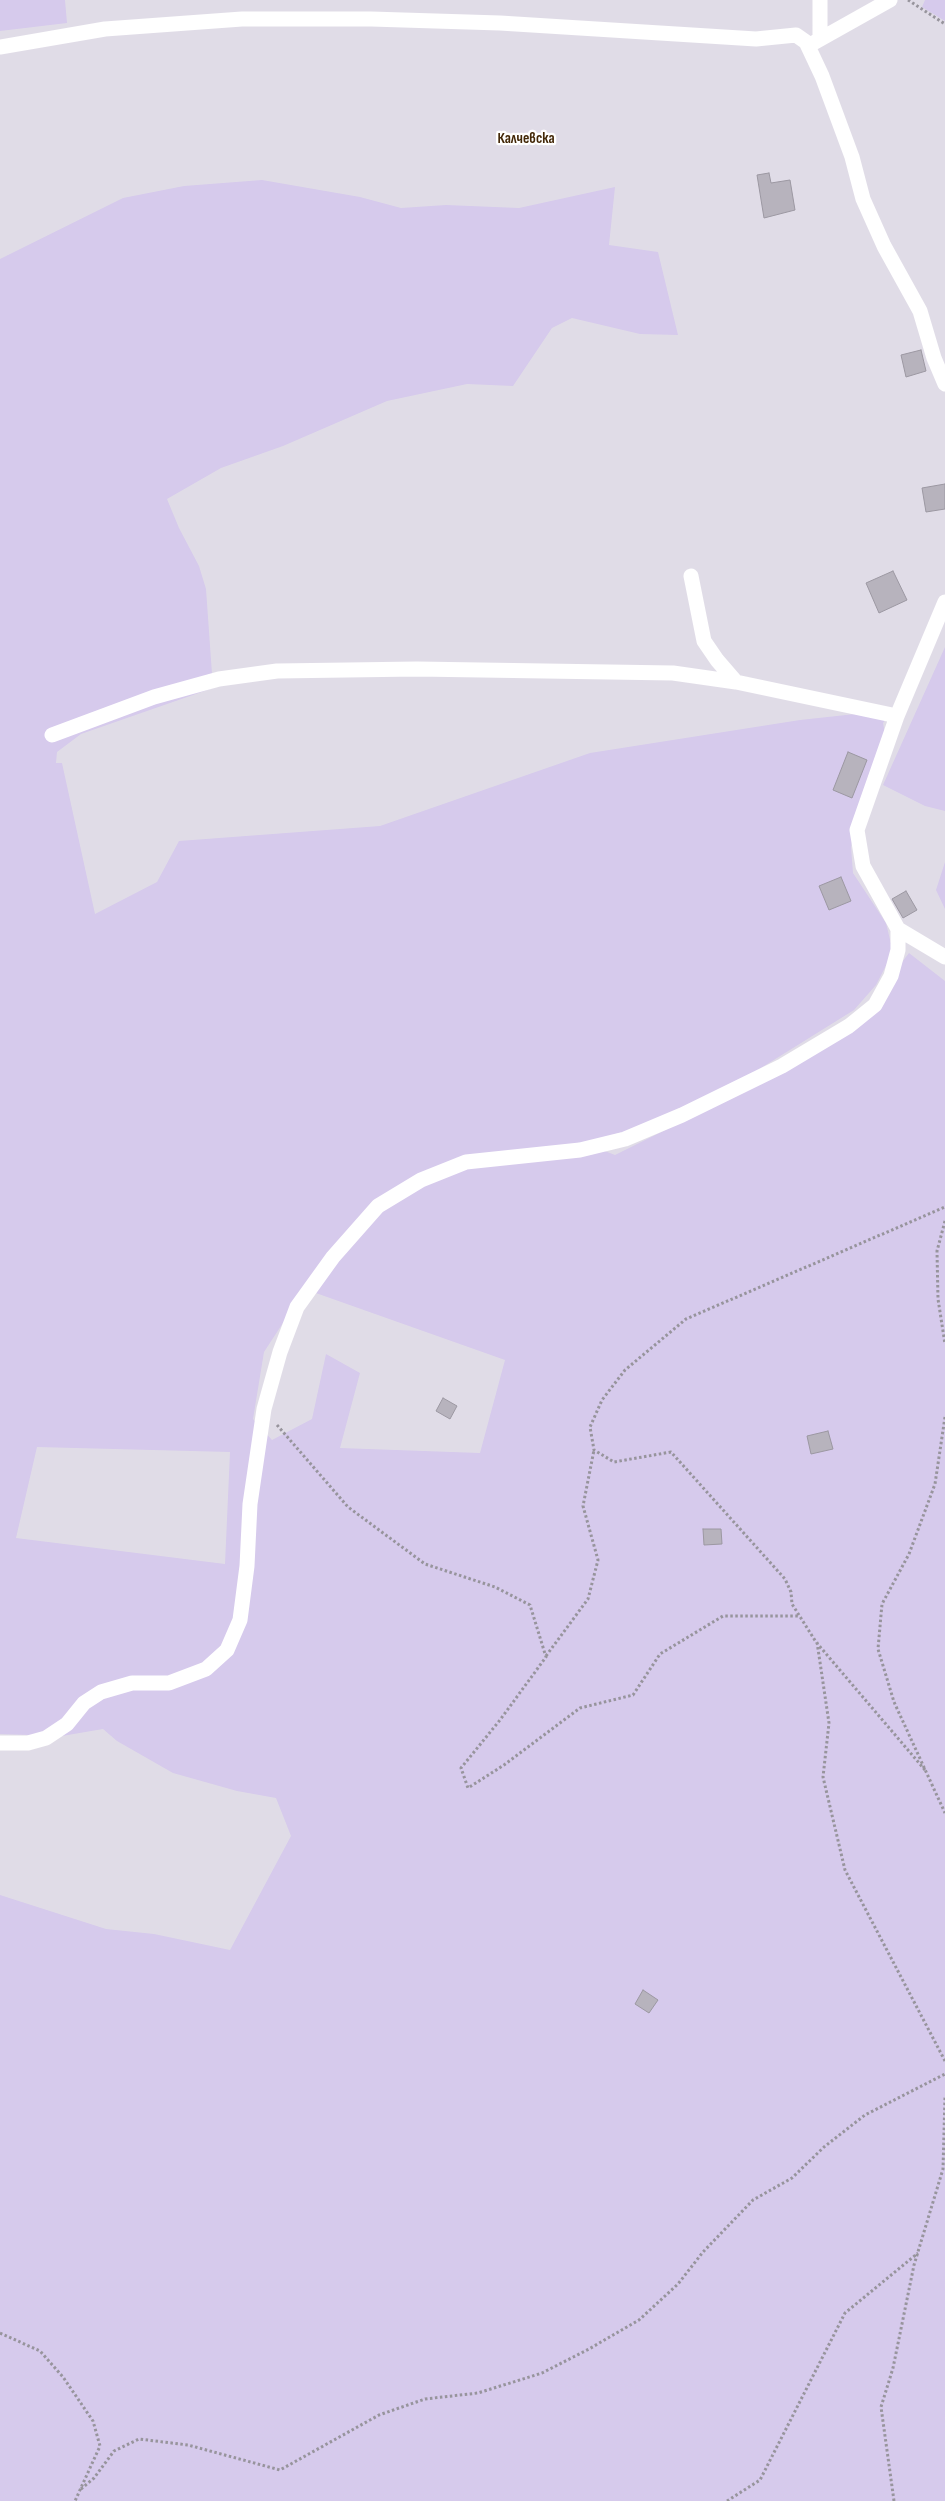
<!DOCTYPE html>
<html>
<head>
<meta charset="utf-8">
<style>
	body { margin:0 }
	canvas { display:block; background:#e0dce7 }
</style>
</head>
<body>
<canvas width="945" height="2501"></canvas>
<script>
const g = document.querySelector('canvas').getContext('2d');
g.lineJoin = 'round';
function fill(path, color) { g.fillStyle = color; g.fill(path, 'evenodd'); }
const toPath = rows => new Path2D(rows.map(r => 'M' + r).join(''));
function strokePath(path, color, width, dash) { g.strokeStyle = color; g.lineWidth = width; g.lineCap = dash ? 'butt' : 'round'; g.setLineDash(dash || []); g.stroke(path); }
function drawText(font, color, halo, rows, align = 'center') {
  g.font = font + ' "Sofia Sans Condensed",sans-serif'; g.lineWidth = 4.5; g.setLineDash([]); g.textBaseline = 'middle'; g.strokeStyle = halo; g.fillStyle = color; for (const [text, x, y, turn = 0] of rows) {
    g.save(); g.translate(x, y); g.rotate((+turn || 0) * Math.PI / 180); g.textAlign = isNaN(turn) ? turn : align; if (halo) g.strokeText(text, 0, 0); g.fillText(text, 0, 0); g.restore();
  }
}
fill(toPath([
	[0,0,65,0,67,23,0,31],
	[925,0,945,0,945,21,922,7],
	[262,180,360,197,401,208,446,205,519,208,615,187,609,245,658,252,678,335,640,334,572,318,552,328,513,386,467,384,387,401,283,446,221,468,167,499,179,528,199,566,206,589,213,688,81,734,57,752,56,763,62,763,95,914,157,882,179,841,380,826,590,753,800,720,892,710,883,723,885,734,858,814,851,847,853,873,886,923,893,952,876,985,854,1010,732,1086,644,1126,584,1143,615,1155,746,1090,868,1019,893,974,909,953,945,981,945,2501,0,2501,0,1895,106,1929,154,1934,230,1950,291,1836,276,1798,237,1791,173,1773,117,1741,103,1729,62,1736,0,1734,0,259,123,198,184,186],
	[313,1292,505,1360,480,1453,340,1448,360,1373,326,1354,312,1419,272,1440,253,1419,264,1352,296,1303],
	[37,1447,230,1452,225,1564,16,1538],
	[945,647,945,811,925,806,883,785],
	[945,862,945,909,936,890]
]), '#d6caec');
const building = toPath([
	[769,173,771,183,790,180,795,210,764,218,757,175,769,173],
	[921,350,926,371,906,377,901,355,921,350],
	[945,484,945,509,926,512,922,488,945,484],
	[893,571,907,600,879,613,866,583,893,571],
	[848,752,867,760,852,798,833,790,848,752],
	[841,877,851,901,829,910,819,886,841,877],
	[906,891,917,910,903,918,892,899,906,891],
	[443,1398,457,1406,450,1419,436,1411,443,1398],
	[828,1431,833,1449,811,1454,807,1436,828,1431],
	[703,1529,721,1529,722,1544,704,1545,703,1529],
	[643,1990,658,2000,649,2013,635,2004,643,1990]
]);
fill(building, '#b7b3bd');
strokePath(building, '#9c98a2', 1);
strokePath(toPath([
	[908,0,945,24],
	[945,1221,937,1251,938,1299,945,1344],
	[945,1417,935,1484,909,1554,882,1604,878,1649,894,1702,945,1813],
	[277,1425,348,1507,425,1564,495,1587,530,1605,546,1657,500,1720,461,1768,468,1788,504,1765,580,1708,633,1695,660,1654,723,1616,800,1616],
	[817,1642,829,1723,823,1777,845,1870,945,2061],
	[546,1656,588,1599,598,1560,583,1506,594,1450],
	[925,1770,816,1642,792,1604,791,1592,785,1579,671,1452,614,1462,594,1450,590,1427,602,1400,625,1370,686,1319,945,1207],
	[0,2333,40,2351,63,2377,93,2421,100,2446,75,2501],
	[81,2489,94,2478,114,2451,139,2439,188,2445,280,2470,379,2415,425,2399,478,2393,542,2373,589,2349,639,2320,678,2284,703,2252,753,2200,792,2178,824,2147,865,2115,945,2074],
	[727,2501,760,2480,845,2313,918,2253],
	[894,2501,881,2407,893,2368,914,2265,943,2169,945,2097]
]), '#97949c', 3, [2.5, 2.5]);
strokePath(toPath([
	[820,39,820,0],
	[808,46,890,0],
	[0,47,105,29,242,19,371,19,500,23,756,39,796,35,806,42,822,76,852,157,863,199,884,246,920,311,934,358,945,384],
	[691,576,704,641,717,660,736,682],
	[945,602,897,716,857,830,863,866,898,929,945,957],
	[52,735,154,697,219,679,277,671,417,669,673,673,736,682,897,716],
	[0,1743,28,1743,46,1738,67,1724,84,1703,101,1692,132,1683,169,1683,206,1669,227,1650,240,1620,247,1566,250,1504,264,1409,280,1352,297,1307,333,1257,378,1206,421,1180,466,1162,580,1150,625,1139,682,1115,782,1066,849,1026,875,1005,891,976,898,950,898,929]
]), '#fff', 15);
drawText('bold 15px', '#432808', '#fff', [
	["Калчевска",526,139]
]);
</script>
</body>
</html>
